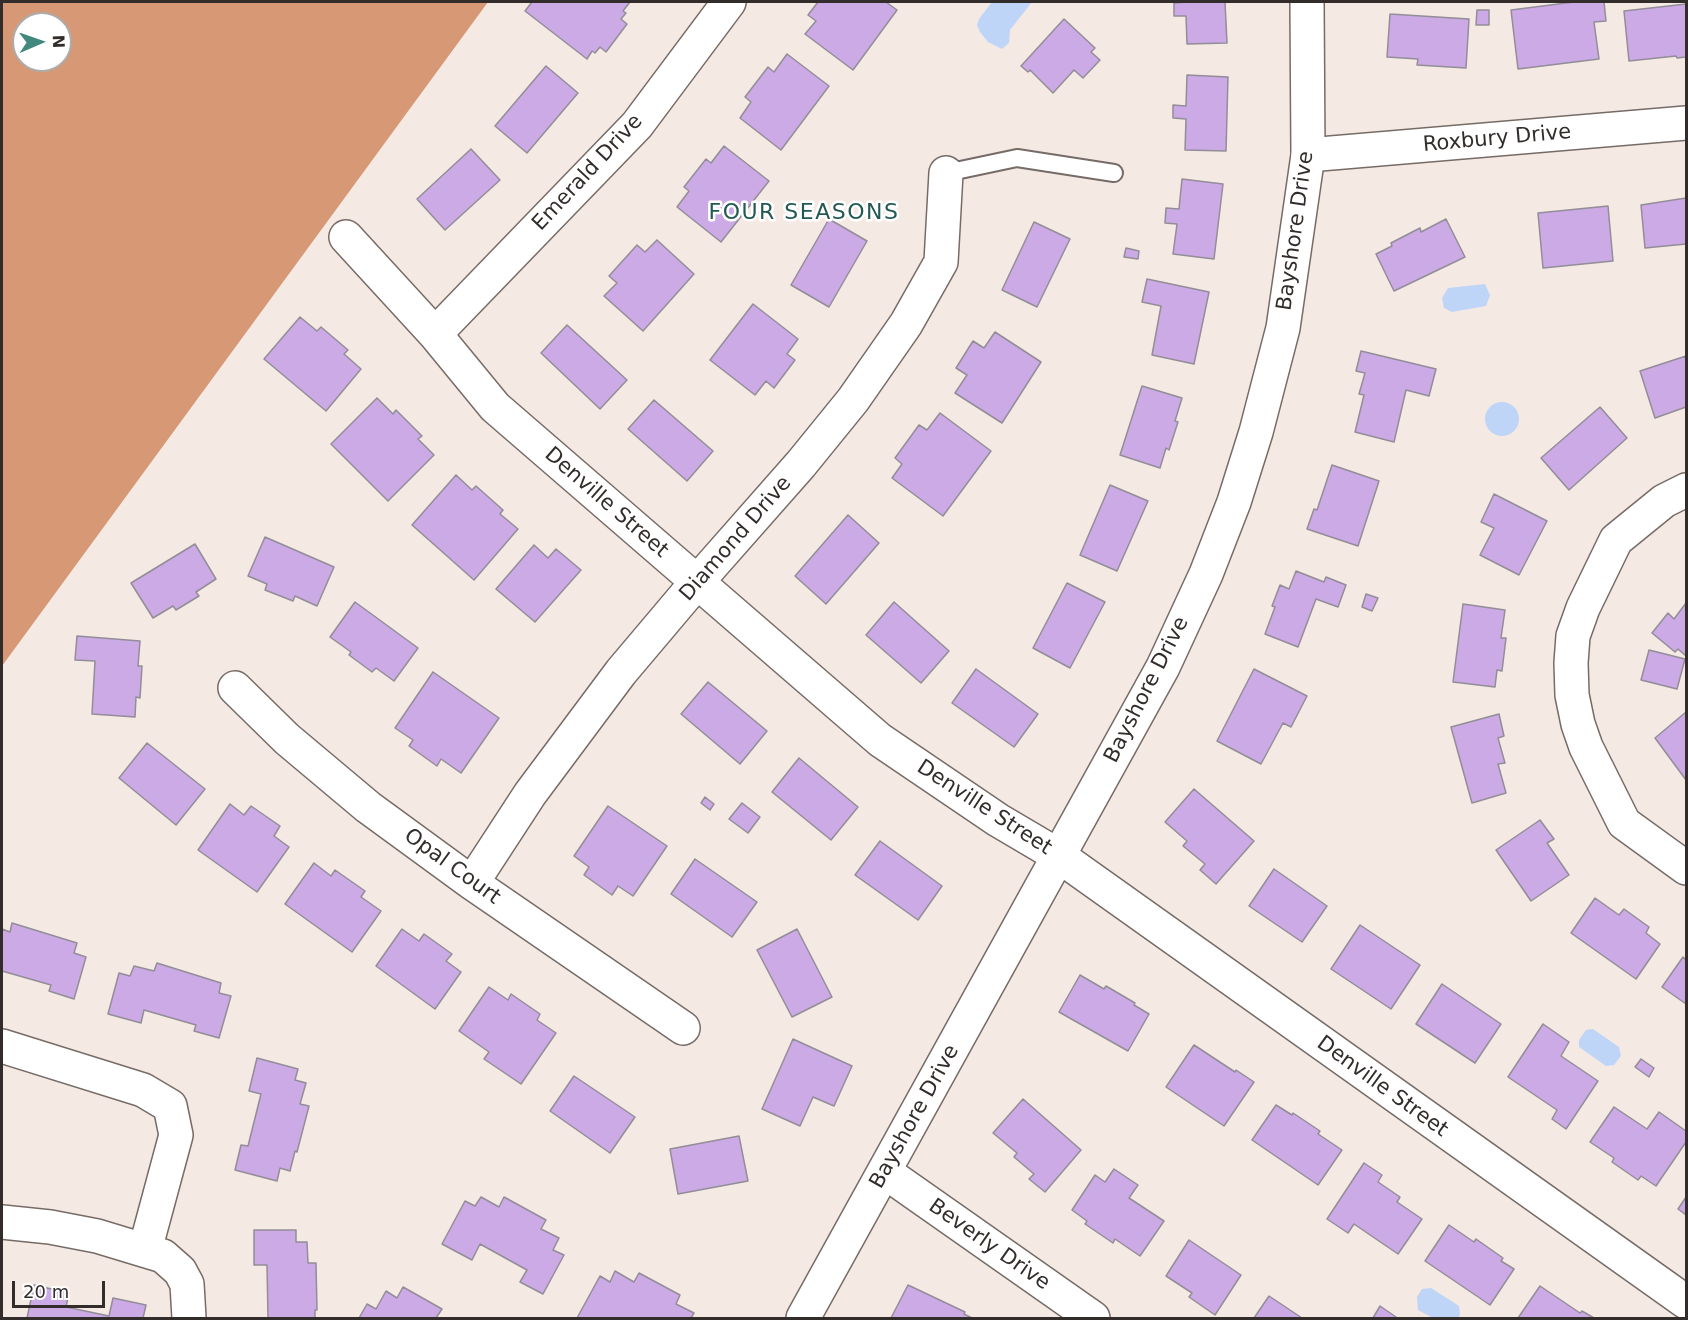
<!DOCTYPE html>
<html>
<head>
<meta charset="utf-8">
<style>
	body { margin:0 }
	#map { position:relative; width:1688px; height:1320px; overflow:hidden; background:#f5e9e3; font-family:"DejaVu Sans",sans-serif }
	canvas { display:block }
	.frame { position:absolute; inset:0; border:3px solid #322d2b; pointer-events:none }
	.north { position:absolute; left:12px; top:12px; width:60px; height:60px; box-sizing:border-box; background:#fff; border:2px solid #adabaa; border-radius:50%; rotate:88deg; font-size:16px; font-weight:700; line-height:24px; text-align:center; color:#322d2b }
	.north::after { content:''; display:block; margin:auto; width:21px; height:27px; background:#43887e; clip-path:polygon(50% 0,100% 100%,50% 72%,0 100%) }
	.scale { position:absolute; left:12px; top:1281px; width:93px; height:27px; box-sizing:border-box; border:3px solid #322d2b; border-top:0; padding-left:8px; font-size:18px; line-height:21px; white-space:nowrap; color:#322d2b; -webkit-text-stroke:4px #fff; paint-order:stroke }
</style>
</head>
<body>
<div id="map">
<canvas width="1688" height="1320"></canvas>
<div class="frame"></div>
<div class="north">N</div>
<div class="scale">20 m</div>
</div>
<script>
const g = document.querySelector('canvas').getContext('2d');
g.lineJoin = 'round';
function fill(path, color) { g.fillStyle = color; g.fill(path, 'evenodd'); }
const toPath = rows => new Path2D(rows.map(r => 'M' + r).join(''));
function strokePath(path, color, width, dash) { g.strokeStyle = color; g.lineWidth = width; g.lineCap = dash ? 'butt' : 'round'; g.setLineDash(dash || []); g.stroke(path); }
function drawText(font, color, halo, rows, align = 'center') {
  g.font = font + ' "DejaVu Sans",sans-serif'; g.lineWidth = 5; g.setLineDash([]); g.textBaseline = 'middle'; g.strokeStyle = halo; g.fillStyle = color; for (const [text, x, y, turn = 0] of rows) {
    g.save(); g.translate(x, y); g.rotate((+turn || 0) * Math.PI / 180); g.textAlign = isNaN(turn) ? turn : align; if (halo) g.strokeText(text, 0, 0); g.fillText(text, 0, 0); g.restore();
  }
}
fill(toPath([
	[2,2,488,2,2,666],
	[24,24,60,24,60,60,24,60]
]), '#d79875');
fill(toPath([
	[992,2,1032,2,1010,30,1009,43,1002,49,988,42,980,32,977,25,979,19],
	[1485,284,1490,295,1486,306,1452,312,1444,308,1442,298,1448,288],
	'1485 419a17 17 0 1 1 34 0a17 17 0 1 1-34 0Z',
	[1593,1029,1619,1047,1621,1056,1614,1065,1606,1066,1579,1047,1579,1040,1586,1030],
	[1431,1288,1459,1306,1460,1315,1458,1318,1433,1318,1418,1310,1417,1297,1422,1289]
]), '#bed5f7');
const building = toPath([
	[532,2,630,2,623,11,626,13,621,19,627,24,606,52,600,47,595,53,592,51,587,59,525,11,532,2],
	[818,2,886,2,897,10,853,70,805,34,816,21,808,15,818,2],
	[1186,2,1225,2,1227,43,1187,44,1186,16,1174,16,1174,3,1186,2],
	[1574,2,1604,2,1606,21,1594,22,1599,59,1518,69,1511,10,1574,2],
	[1686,4,1686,57,1677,58,1676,56,1629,61,1624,11,1686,4],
	[1477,10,1489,10,1489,25,1476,25,1477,10],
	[1390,14,1469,19,1466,68,1417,65,1418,59,1387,57,1390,14],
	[1064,19,1095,48,1091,52,1100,60,1083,78,1074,70,1053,93,1030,70,1028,72,1021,66,1064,19],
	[787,54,829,86,781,150,740,118,751,102,745,97,768,67,774,72,787,54],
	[546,66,578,93,527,153,495,126,546,66],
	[1187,75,1228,77,1226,151,1185,150,1186,119,1173,118,1173,105,1186,106,1187,75],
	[724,146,769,181,721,242,677,207,689,191,684,187,706,159,711,163,724,146],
	[471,149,500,180,445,230,417,199,471,149],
	[1182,179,1223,184,1214,259,1173,254,1177,224,1165,223,1166,208,1179,209,1182,179],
	[1686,198,1686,244,1645,248,1641,205,1686,198],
	[1608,206,1613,261,1543,268,1538,213,1608,206],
	[829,219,867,241,829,307,791,285,829,219],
	[1446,219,1465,257,1394,291,1376,254,1392,246,1391,243,1420,228,1421,232,1446,219],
	[1034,222,1070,239,1037,307,1002,290,1034,222],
	[657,240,694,274,643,331,604,296,617,283,609,276,637,245,645,252,657,240],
	[1126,248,1139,251,1138,259,1124,257,1126,248],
	[1147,279,1209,292,1194,364,1152,355,1161,306,1142,302,1147,279],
	[753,304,798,339,787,354,795,360,774,388,766,381,755,395,710,360,753,304],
	[300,317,317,331,321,327,348,350,344,354,361,369,326,411,264,359,300,317],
	[567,325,627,380,600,409,541,353,567,325],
	[995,332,1041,362,1002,423,955,393,967,375,956,368,973,341,984,348,995,332],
	[1361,351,1436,369,1429,396,1406,390,1394,442,1355,432,1364,395,1359,394,1365,373,1356,371,1361,351],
	[1686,356,1686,407,1655,418,1640,371,1686,356],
	[1142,386,1182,398,1175,421,1178,422,1169,450,1166,448,1160,468,1120,455,1142,386],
	[377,398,393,414,396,410,422,436,418,439,434,455,388,501,331,444,377,398],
	[654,400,713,451,687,481,628,429,654,400],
	[1600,407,1627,438,1569,490,1541,458,1600,407],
	[940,413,991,451,943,516,892,478,902,464,895,458,919,425,927,430,940,413],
	[1332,465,1379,481,1358,546,1307,529,1314,509,1317,510,1332,465],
	[456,475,472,490,476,486,503,510,500,514,518,529,474,580,412,525,456,475],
	[1110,485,1148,501,1117,571,1080,555,1110,485],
	[1494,494,1547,521,1519,575,1480,555,1494,528,1481,522,1494,494],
	[848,515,879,543,826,604,795,576,848,515],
	[265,537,334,567,317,606,295,596,293,601,265,590,267,584,248,576,265,537],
	[195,544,216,579,196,592,199,596,176,610,173,606,153,618,131,583,195,544],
	[534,545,548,558,556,549,581,570,535,622,496,589,534,545],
	[1296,571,1324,582,1326,577,1346,585,1338,607,1316,599,1298,647,1265,634,1275,607,1272,606,1280,585,1289,589,1296,571],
	[1067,583,1105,602,1070,668,1033,648,1067,583],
	[1366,594,1378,598,1372,611,1362,607,1366,594],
	[355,602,418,648,394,681,376,668,372,672,349,655,351,652,330,637,355,602],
	[894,602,949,651,921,683,866,635,894,602],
	[1686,603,1686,656,1678,649,1675,652,1652,633,1668,613,1674,619,1686,603],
	[1463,604,1505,610,1501,638,1506,638,1502,671,1497,670,1495,687,1453,682,1463,604],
	[77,636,140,641,138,666,142,666,140,698,136,697,135,717,92,714,95,661,75,660,77,636],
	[1649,650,1685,659,1677,689,1641,680,1649,650],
	[976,669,1038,714,1014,747,952,703,976,669],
	[1254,669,1307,696,1291,727,1283,723,1261,764,1217,741,1254,669],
	[433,672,499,718,461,773,441,759,437,766,409,746,413,740,395,728,433,672],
	[708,682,767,731,740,764,681,714,708,682],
	[1686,712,1686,780,1655,738,1686,712],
	[1499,714,1504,736,1498,738,1505,763,1498,764,1506,793,1472,803,1451,727,1499,714],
	[147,743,205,789,176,825,119,778,147,743],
	[799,758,858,807,831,840,772,792,799,758],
	[1194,789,1254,841,1216,884,1200,870,1205,864,1183,846,1187,841,1165,822,1194,789],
	[705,797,714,804,710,810,701,803,705,797],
	[742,803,760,817,748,833,729,819,742,803],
	[230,804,244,815,251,806,280,826,274,836,289,847,257,892,198,850,230,804],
	[608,806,667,846,633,896,618,886,612,895,584,875,589,867,574,856,608,806],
	[1540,820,1554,839,1547,843,1569,875,1531,901,1496,850,1540,820],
	[880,841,942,886,918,920,855,875,880,841],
	[695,859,757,902,732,937,671,894,695,859],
	[314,863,331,876,335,870,365,891,361,897,381,911,352,952,285,904,314,863],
	[1274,869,1327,906,1302,942,1249,906,1274,869],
	[1595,898,1619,915,1624,909,1649,927,1646,933,1660,944,1636,979,1571,933,1595,898],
	[12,923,77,943,74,953,86,957,74,999,49,991,51,985,2,971,2,929,10,932,12,923],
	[1360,925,1420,965,1391,1009,1331,969,1360,925],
	[402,929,419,941,424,934,452,954,446,961,461,972,435,1009,376,966,402,929],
	[797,929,832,997,792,1017,757,950,797,929],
	[1683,957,1686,960,1686,1004,1662,987,1683,957],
	[157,963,221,983,219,993,231,996,219,1038,194,1031,196,1025,144,1010,141,1023,108,1014,119,973,130,976,134,966,154,971,157,963],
	[1080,975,1104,989,1106,986,1135,1003,1134,1005,1149,1014,1128,1051,1059,1012,1080,975],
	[1442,984,1501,1024,1475,1063,1416,1024,1442,984],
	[489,987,508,1000,511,994,540,1014,537,1020,556,1033,521,1084,484,1059,489,1052,459,1031,489,987],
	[1543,1024,1569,1042,1561,1056,1598,1081,1566,1129,1552,1119,1557,1110,1508,1077,1543,1024],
	[793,1039,852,1066,834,1106,813,1097,800,1126,762,1109,793,1039],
	[1194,1045,1235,1072,1236,1070,1254,1082,1224,1126,1166,1087,1194,1045],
	[257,1058,298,1069,295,1080,306,1083,300,1104,309,1106,297,1152,295,1151,290,1171,280,1168,277,1181,235,1170,241,1145,248,1146,261,1094,249,1091,257,1058],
	[1641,1059,1654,1068,1649,1077,1635,1067,1641,1059],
	[574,1076,635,1117,610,1153,550,1111,574,1076],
	[1023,1099,1081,1150,1045,1192,1029,1179,1034,1174,1014,1157,1017,1153,993,1133,1023,1099],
	[1276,1105,1292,1115,1293,1113,1320,1131,1318,1134,1342,1150,1318,1185,1252,1140,1276,1105],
	[1614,1107,1647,1129,1659,1112,1686,1131,1686,1142,1656,1186,1641,1176,1638,1180,1612,1162,1614,1158,1590,1142,1614,1107],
	[739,1136,748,1181,678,1194,670,1149,739,1136],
	[1364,1163,1382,1175,1378,1182,1400,1197,1397,1202,1422,1219,1398,1254,1354,1224,1348,1233,1327,1219,1364,1163],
	[1114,1169,1138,1185,1129,1198,1164,1221,1140,1256,1115,1239,1113,1243,1085,1224,1087,1221,1072,1210,1095,1175,1105,1182,1114,1169],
	[481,1197,499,1207,504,1197,546,1220,541,1229,559,1238,553,1250,564,1255,543,1294,520,1282,527,1270,480,1244,472,1260,442,1244,465,1201,475,1206,481,1197],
	[1686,1197,1686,1215,1678,1209,1686,1197],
	[1449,1225,1474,1242,1476,1239,1503,1258,1501,1261,1514,1269,1490,1305,1425,1261,1449,1225],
	[254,1230,296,1230,296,1242,307,1242,308,1263,316,1263,317,1310,315,1310,315,1318,261,1318,268,1318,267,1265,254,1265,254,1230],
	[1189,1240,1241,1275,1215,1315,1189,1297,1192,1293,1166,1276,1189,1240],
	[615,1271,634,1282,639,1273,680,1295,676,1304,694,1313,691,1318,577,1318,600,1276,610,1282,615,1271],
	[34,1285,69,1293,66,1307,109,1316,113,1298,146,1305,143,1318,27,1318,34,1285],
	[908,1285,965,1312,964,1314,972,1318,891,1318,908,1285],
	[1540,1286,1580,1313,1582,1311,1594,1318,1518,1318,1540,1286],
	[403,1287,442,1309,436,1318,359,1318,367,1304,376,1309,386,1291,397,1298,403,1287],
	[1269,1296,1302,1318,1254,1318,1269,1296],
	[1380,1306,1396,1317,1395,1318,1373,1318,1380,1306]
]);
fill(building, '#cbaae6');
strokePath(building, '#928d97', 1.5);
const service = toPath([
	[946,173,1017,158,1114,173]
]);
const minor = toPath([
	[1308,155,1686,123],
	[346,237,435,334,495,407,880,740,998,820,1059,856,1686,1302],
	[435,334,637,125,729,2],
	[1686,490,1664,501,1616,540,1583,608,1573,636,1571,663,1572,695,1578,724,1586,747,1624,823,1686,868],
	[235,688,287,739,368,807,472,883,683,1028],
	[472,883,530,794,621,672,697,582,801,464,853,400,906,324,941,262,946,173],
	[2,1046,143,1090,170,1106,176,1135,145,1250],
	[885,1172,1093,1318],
	[2,1222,50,1227,97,1236,163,1256,180,1271,187,1284,189,1318]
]);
const tertiary = toPath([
	[803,1318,1163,667,1206,574,1234,502,1256,432,1283,328,1308,155,1307,2]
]);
strokePath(service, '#766b66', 20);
strokePath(minor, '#766b66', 36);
strokePath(tertiary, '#766b66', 36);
strokePath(service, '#fff', 16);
strokePath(minor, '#fff', 33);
strokePath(tertiary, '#fff', 33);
drawText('21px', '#322d2b', '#fff', [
	["Roxbury Drive",1497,139,-5],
	["Emerald Drive",588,173,-47],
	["Bayshore Drive",1296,231,-82],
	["Denville Street",606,503,41],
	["Diamond Drive",736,539,-49],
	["Bayshore Drive",1147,690,-63],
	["Denville Street",984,808,33],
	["Opal Court",452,867,36],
	["Denville Street",1382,1087,36],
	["Bayshore Drive",915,1117,-61],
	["Beverly Drive",989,1245,35]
]);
g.letterSpacing = '1.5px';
drawText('22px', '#225a53', '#fff', [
	["FOUR SEASONS",804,213]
]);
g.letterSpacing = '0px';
</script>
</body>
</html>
